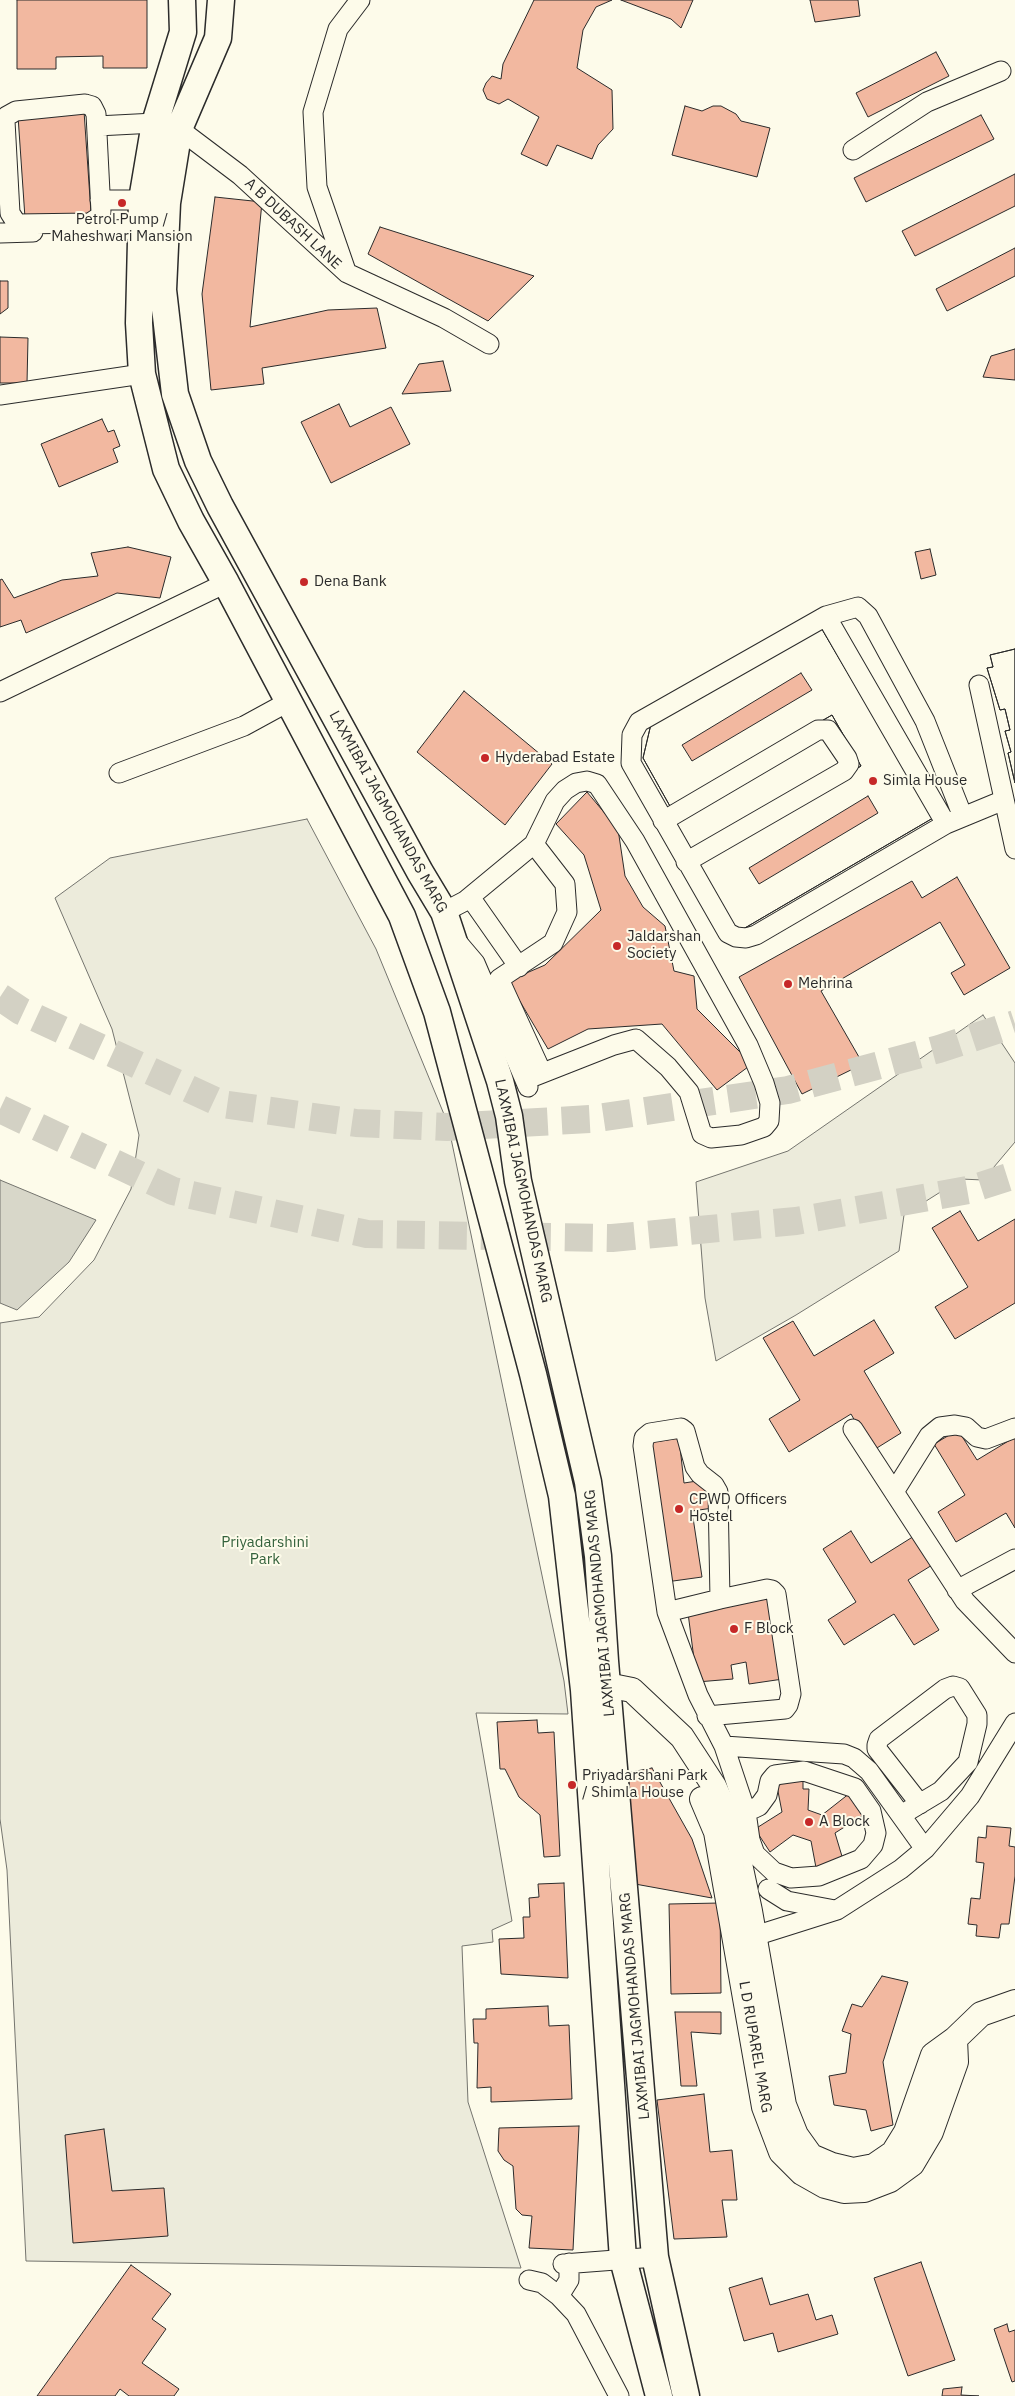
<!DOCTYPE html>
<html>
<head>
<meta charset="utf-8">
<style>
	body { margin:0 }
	canvas { display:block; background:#fdfbea }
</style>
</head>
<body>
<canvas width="1015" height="2396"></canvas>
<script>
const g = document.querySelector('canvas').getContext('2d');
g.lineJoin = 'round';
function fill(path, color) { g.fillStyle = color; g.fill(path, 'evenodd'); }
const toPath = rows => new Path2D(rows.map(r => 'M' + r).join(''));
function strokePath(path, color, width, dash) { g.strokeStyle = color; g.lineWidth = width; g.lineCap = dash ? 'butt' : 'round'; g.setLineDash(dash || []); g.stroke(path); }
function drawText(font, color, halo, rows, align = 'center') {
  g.font = font + ' "IBM Plex Sans",sans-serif'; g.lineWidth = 4; g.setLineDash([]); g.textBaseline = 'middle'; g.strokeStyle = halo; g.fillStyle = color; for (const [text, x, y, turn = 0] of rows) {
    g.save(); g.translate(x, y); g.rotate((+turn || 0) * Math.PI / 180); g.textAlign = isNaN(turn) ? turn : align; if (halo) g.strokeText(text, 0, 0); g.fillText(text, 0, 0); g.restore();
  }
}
const green = toPath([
	[307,819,376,949,448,1124,564,1681,568,1714,476,1713,512,1921,492,1930,493,1942,462,1946,468,2102,521,2268,26,2261,7,1870,0,1819,0,1323,39,1317,94,1260,131,1189,139,1135,112,1029,55,898,110,858,307,819],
	[983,1015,1015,1063,1015,1142,983,1180,961,1179,904,1215,899,1251,796,1315,716,1361,705,1298,696,1182,788,1151,983,1015]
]);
fill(green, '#ecebdb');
strokePath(green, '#74746e', 1);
const water = toPath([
	[0,1180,96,1220,69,1262,17,1310,0,1303,0,1180]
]);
fill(water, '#d8d7c9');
strokePath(water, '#74746e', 1);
const building = toPath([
	[17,0,147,0,147,68,103,68,103,56,56,57,56,69,17,69,17,0],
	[534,0,612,0,596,7,583,30,577,68,612,90,613,129,598,145,592,159,557,145,547,166,521,154,539,117,508,99,499,104,487,99,483,90,486,83,492,76,501,79,503,64,534,0],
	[621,0,693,0,681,28,671,19,621,0],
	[810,0,858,0,860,16,815,22,810,0],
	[936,52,949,76,868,117,856,93,936,52],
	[685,106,702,111,713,106,721,106,736,114,741,121,770,128,757,177,672,155,685,106],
	[84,111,91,213,25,218,18,116,84,111],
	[981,115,994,139,866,202,854,178,981,115],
	[1015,174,1015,206,915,256,902,231,1015,174],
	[215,197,262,202,250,327,328,310,377,308,386,348,262,368,264,384,211,390,202,294,215,197],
	[380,227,534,276,488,321,368,254,380,227],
	[1015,248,1015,276,947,311,936,289,1015,248],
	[0,281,8,281,8,308,0,314,0,281],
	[0,337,28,338,27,383,0,383,0,337],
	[1015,349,1015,380,983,377,991,356,1015,349],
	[443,361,451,391,402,394,419,364,443,361],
	[339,404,350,427,391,407,410,444,331,483,301,422,339,404],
	[102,419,108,432,114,430,120,446,113,449,118,462,59,487,41,444,102,419],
	[128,547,171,557,160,598,117,593,26,633,21,620,0,627,0,580,2,579,14,598,62,580,98,576,91,553,128,547],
	[930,549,936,575,921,579,915,552,930,549],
	[819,624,933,818,738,932,699,865,861,766,832,715,671,808,643,758,651,724,819,624],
	[801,673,812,690,692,761,682,745,801,673],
	[868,796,878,813,759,884,749,868,868,796],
	[819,624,933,818,738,932,699,865,861,766,832,715,671,808,643,758,651,724,819,624],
	[1015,649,1015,783,1008,753,1011,752,1005,731,1010,730,1005,709,1000,710,987,668,993,667,990,655,1015,649],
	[1015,649,1015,783,1008,753,1011,752,1005,731,1010,730,1005,709,1000,710,987,668,993,667,990,655,1015,649],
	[464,691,552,764,505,825,417,752,464,691],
	[587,792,618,829,625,876,643,907,665,926,674,971,694,976,697,1009,752,1064,717,1090,662,1024,588,1029,548,1049,508,981,545,965,601,910,584,855,556,824,587,792],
	[957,877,1010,968,964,995,951,973,965,965,940,922,821,991,863,1064,802,1094,739,977,912,881,922,898,957,877],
	[960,1211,978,1241,1015,1219,1015,1303,955,1339,935,1307,968,1287,932,1228,960,1211],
	[874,1320,894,1353,864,1371,901,1433,872,1451,851,1414,789,1452,769,1419,800,1400,763,1338,793,1321,814,1356,874,1320],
	[958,1430,977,1460,1015,1437,1015,1528,1006,1513,956,1542,938,1512,965,1495,934,1444,958,1430],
	[679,1438,684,1483,697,1481,711,1490,713,1508,692,1511,702,1577,666,1582,647,1443,679,1438],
	[851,1531,871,1563,919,1533,937,1562,908,1580,939,1630,914,1645,894,1614,844,1645,828,1620,856,1602,823,1549,851,1531],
	[773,1592,783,1679,749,1684,746,1662,731,1665,733,1679,697,1682,688,1613,773,1592],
	[537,1720,538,1733,554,1732,560,1856,544,1857,540,1815,519,1797,505,1769,500,1769,497,1722,537,1720],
	[652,1768,692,1839,712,1898,635,1884,621,1774,652,1768],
	[803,1776,803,1789,809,1789,808,1810,822,1815,850,1793,865,1814,835,1833,844,1863,817,1873,811,1841,793,1835,770,1852,755,1829,782,1812,776,1781,803,1776],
	[987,1826,1011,1828,1009,1846,1015,1847,1015,1876,1009,1924,1001,1924,999,1938,976,1936,977,1925,968,1924,971,1898,980,1899,984,1863,976,1862,978,1837,986,1838,987,1826],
	[564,1883,568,1978,501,1974,499,1939,524,1938,523,1917,530,1917,529,1898,539,1897,538,1884,564,1883],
	[720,1903,721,1993,671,1994,669,1904,720,1903],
	[882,1976,908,1982,883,2062,893,2125,871,2131,866,2110,834,2105,829,2076,846,2073,851,2034,842,2031,852,2004,862,2007,882,1976],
	[548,2006,549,2026,569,2025,572,2099,491,2102,491,2087,477,2088,478,2043,474,2043,473,2019,486,2019,486,2009,548,2006],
	[675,2012,721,2012,721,2034,691,2032,697,2086,681,2086,675,2012],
	[704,2094,710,2152,732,2150,737,2200,722,2200,727,2237,674,2239,657,2100,704,2094],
	[579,2126,573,2250,529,2248,532,2216,522,2215,516,2209,513,2166,504,2160,498,2151,499,2128,579,2126],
	[104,2129,112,2191,164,2188,168,2236,73,2243,65,2135,104,2129],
	[921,2262,955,2360,908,2376,874,2278,921,2262],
	[131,2265,171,2294,152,2319,166,2329,142,2363,179,2389,174,2396,129,2396,120,2389,115,2396,37,2396,131,2265],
	[762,2278,770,2305,808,2294,816,2320,832,2315,838,2334,778,2352,773,2333,744,2341,729,2288,762,2278],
	[1007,2324,1009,2332,1015,2330,1015,2381,1012,2382,994,2329,1007,2324],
	[962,2387,961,2395,979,2396,942,2396,943,2389,962,2387]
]);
fill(building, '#f2b8a0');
strokePath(building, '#2b2b2b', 1);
strokePath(toPath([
	[0,997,21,1011,222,1104,356,1123,447,1127,591,1119,788,1090,939,1049,1015,1024],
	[0,1109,173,1191,367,1234,612,1238,796,1221,968,1190,1015,1175]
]), '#d3d1c4', 28, [28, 14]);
const minor = toPath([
	[85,104,92,106,96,114,101,212,99,217,90,223,17,224,10,213,5,121,7,116,16,111,85,104],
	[97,126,155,123,179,129,240,175,347,273,444,318,489,344],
	[853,150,927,102,1001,71],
	[100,200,142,200],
	[78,231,140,229],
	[0,233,33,232],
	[346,271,317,187,313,112,338,29,360,0],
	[0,395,142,374],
	[826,616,858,607,868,616,925,721,963,817],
	[979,685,1015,849],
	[0,692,226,583],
	[119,773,244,726,288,702],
	[663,821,818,730,828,730,847,758,849,764,844,771,686,862],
	[946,824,826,616,639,722,632,735,631,763,728,933,736,937,746,938,756,935,946,824,1004,800],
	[534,844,565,884,567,912,553,943,499,979,542,1073],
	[470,897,519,967],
	[444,912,465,901,534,844,555,801,565,790,576,783,587,781,597,784,635,841,748,1045,764,1083,770,1103,769,1121,764,1127,741,1135,711,1138,702,1134,689,1092,668,1067,636,1039,614,1045,525,1080],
	[458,943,475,963,528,1087],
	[853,1429,965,1601,1015,1653],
	[894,1492,929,1436,940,1427,955,1425,966,1427,977,1437,986,1439,1015,1428],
	[957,1590,1015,1559],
	[667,1612,720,1599,718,1492,714,1485,700,1474,695,1467,685,1431,681,1428,650,1433,644,1438,643,1446,667,1612,698,1695,724,1746,844,1754,854,1758,869,1771,925,1849],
	[707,1716,785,1709,788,1705,791,1694,776,1594,772,1590,767,1589,720,1599],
	[724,1746,746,1812,750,1840,755,1854,774,1872,791,1878,819,1876,861,1859,873,1845,876,1833,871,1811,855,1788,804,1771,775,1775,770,1781,767,1795,759,1806,746,1812],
	[901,1815,941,1791,968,1762,977,1724,977,1715,960,1688,953,1686,945,1689,879,1739,877,1745,877,1749,920,1804],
	[768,1889,787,1901,835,1910],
	[742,1940,837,1910,901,1869,925,1849,970,1796,1015,1723],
	[563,2264,655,2257],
	[529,2280,542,2283,559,2296,576,2314,619,2396],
	[559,2296,569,2280,569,2263]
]);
const tertiary = toPath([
	[589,1689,617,1687,632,1690,682,1737,714,1786,732,1826,750,1911,784,2105,796,2135,811,2156,832,2165,853,2170,874,2166,893,2153,906,2132,933,2055,955,2039,981,2014,1015,2002],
	[702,1799,716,1832,764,2107,781,2152,802,2173,825,2186,844,2191,864,2190,890,2180,912,2164,931,2132,956,2062,955,2039]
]);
const secondary = toPath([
	[182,0,183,32,155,123,142,200,139,323,142,374,166,469,191,521,226,583,402,916,437,1012,533,1374,562,1496,584,1690,623,2259,659,2396],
	[221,0,218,38,179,129,167,203,163,290,175,394,198,461,220,506,420,872,444,912,500,1081,509,1116,518,1181,588,1482,598,1556,605,1661,655,2257,686,2396]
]);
strokePath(minor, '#2b2b2b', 21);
strokePath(tertiary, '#2b2b2b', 26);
strokePath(secondary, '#2b2b2b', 29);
strokePath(minor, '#fdfbea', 19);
strokePath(tertiary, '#fdfbea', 24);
strokePath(secondary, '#fdfbea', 26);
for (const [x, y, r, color] of [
	[122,203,5,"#c62828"],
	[304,582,5,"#c62828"],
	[485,758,5,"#c62828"],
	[873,781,5,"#c62828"],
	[617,946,5,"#c62828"],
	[788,984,5,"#c62828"],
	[679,1509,5,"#c62828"],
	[734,1629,5,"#c62828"],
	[572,1785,5,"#c62828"],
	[809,1822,5,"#c62828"]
]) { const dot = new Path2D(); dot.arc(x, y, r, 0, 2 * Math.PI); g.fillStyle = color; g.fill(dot); strokePath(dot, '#fdfbea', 2); }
drawText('15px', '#2b2b2b', '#fdfbea', [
	["Petrol Pump /",122,220,"center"],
	["Maheshwari Mansion",122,237,"center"],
	["Dena Bank",314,582],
	["Hyderabad Estate",495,758],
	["Simla House",883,781],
	["Jaldarshan",627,937],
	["Society",627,954],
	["Mehrina",798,984],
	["CPWD Officers",689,1500],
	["Hostel",689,1517],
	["F Block",744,1629],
	["Priyadarshani Park",582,1776],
	["/ Shimla House",582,1793],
	["A Block",819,1822]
], 'left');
drawText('15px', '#2b2b2b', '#fdfbea', [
	["A B DUBASH LANE",293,224,43],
	["LAXMIBAI JAGMOHANDAS MARG",388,812,61],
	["LAXMIBAI JAGMOHANDAS MARG",523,1191,78],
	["LAXMIBAI JAGMOHANDAS MARG",600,1603,-95],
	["LAXMIBAI JAGMOHANDAS MARG",635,2006,-95],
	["L D RUPAREL MARG",755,2047,80]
]);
drawText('15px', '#34623c', '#fdfbea', [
	["Priyadarshini",265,1543],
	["Park",265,1560]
]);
</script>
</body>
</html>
